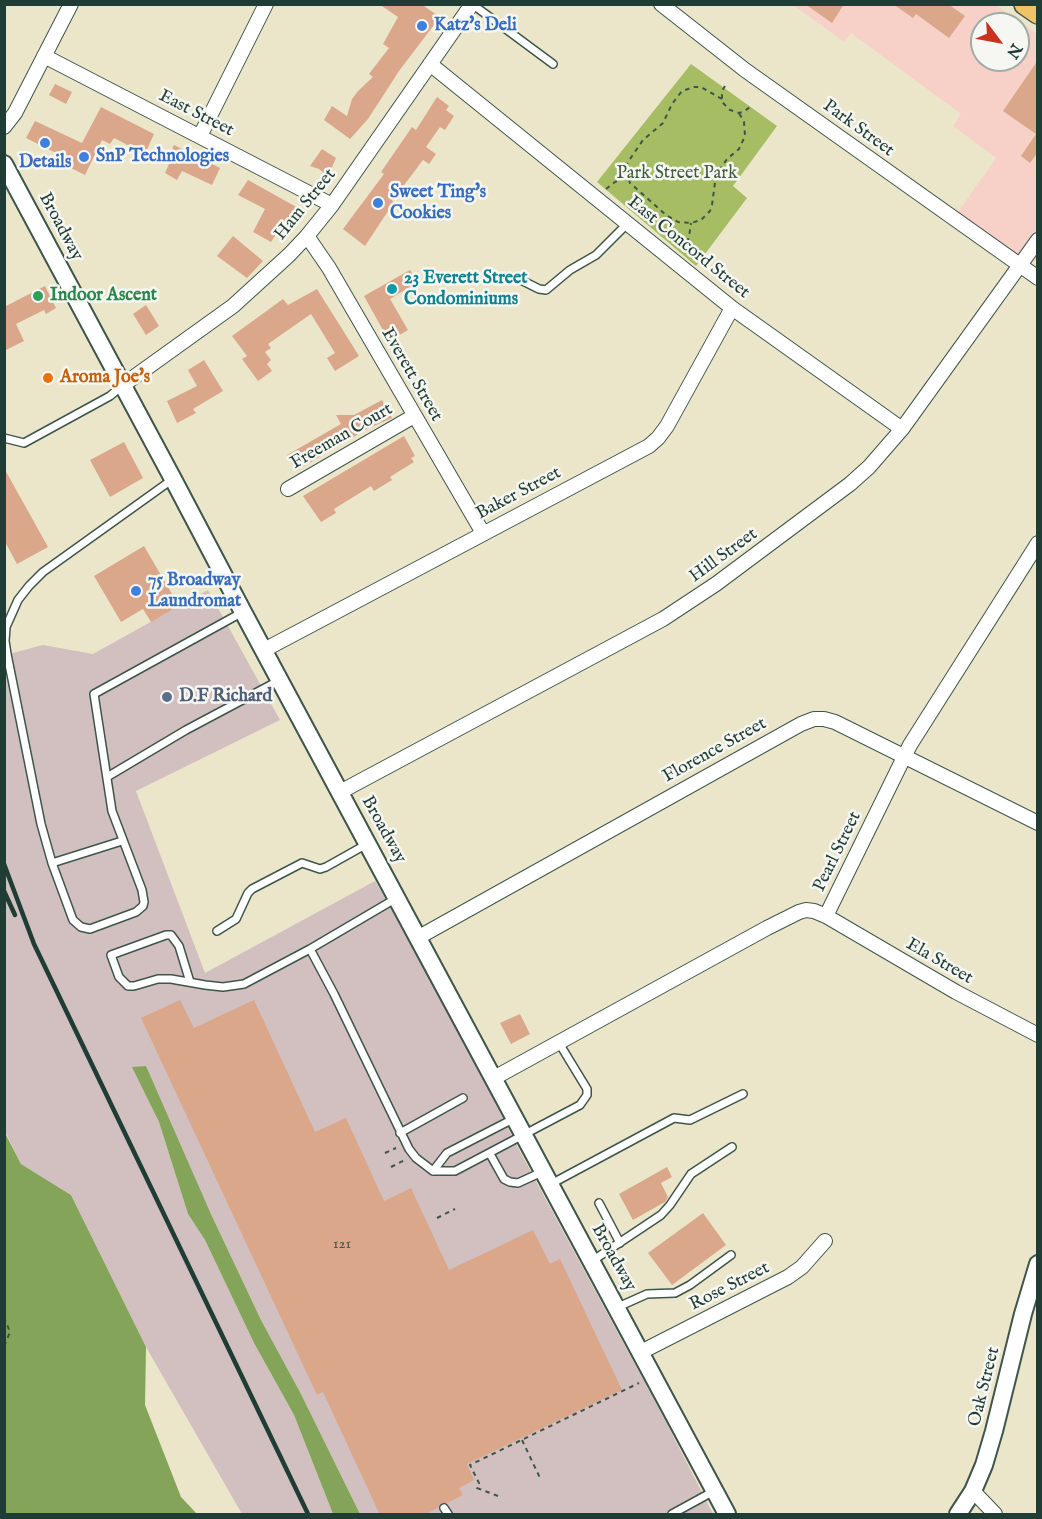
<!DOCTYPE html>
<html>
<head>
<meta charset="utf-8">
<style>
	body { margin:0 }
	#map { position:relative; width:1042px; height:1519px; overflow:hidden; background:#ebe6ca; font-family:"IM FELL English",serif }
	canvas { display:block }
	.frame { position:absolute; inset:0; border:6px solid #1f3d34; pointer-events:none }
	.north { position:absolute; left:970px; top:12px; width:60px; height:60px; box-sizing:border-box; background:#f6f6f2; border:2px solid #a0aca6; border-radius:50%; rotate:122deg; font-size:16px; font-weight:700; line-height:24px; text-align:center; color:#1f3d34 }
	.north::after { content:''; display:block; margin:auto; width:21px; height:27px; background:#c8321e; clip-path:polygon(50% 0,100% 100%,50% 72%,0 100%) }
</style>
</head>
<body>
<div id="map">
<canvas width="1042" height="1519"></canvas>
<div class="frame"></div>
<div class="north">N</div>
</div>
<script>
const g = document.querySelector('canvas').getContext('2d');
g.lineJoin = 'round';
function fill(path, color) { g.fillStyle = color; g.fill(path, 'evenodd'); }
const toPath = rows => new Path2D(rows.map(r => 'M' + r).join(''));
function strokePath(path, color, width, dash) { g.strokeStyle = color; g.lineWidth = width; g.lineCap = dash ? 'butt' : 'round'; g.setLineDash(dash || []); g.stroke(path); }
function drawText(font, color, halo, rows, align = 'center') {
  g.font = font + ' "IM FELL English",serif'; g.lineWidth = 5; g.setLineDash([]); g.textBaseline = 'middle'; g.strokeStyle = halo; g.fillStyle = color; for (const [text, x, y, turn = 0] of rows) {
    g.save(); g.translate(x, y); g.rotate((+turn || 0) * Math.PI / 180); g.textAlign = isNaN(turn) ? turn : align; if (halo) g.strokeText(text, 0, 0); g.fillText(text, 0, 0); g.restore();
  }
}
fill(toPath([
	[793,5,996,5,1037,34,1037,260,1007,256,953,219,996,158,953,126,961,114,851,33,844,42],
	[982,24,1018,24,1018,60,982,60]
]), '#f7d1c7');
fill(toPath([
	[208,590,280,720,136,791,205,973,375,881,417,953,523,1157,666,1422,713,1514,360,1514,301,1394,261,1320,210,1212,133,1067,159,1122,188,1214,205,1240,254,1343,294,1415,333,1514,242,1514,146,1347,71,1195,21,1164,5,1131,5,655,43,645,93,654]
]), '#d2bfc0');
fill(toPath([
	[691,64,777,126,733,186,747,198,696,266,597,182]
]), '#a6bd63');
fill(toPath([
	[146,1066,210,1212,261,1320,301,1394,360,1514,333,1514,294,1415,254,1343,205,1240,188,1214,159,1122,132,1067],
	[4,1131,21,1164,71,1195,146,1347,145,1405,181,1497,197,1514,5,1514]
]), '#84a459');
fill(toPath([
	[379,4,421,4,440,17,399,71,368,119,350,139,324,120,332,106,347,116,352,99,358,91,373,77,369,74,389,48,383,44,398,17],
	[805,4,844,4,832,23],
	[893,4,948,4,965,16,949,38,916,14,913,18],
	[1038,60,1038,152,1030,163,1021,156,1036,134,1003,111],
	[55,84,72,92,66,104,49,95],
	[437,97,449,106,446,110,454,116,445,130,440,127,426,147,436,154,429,164,423,160,392,201,394,202,365,246,343,229,384,174,381,172,412,127,416,130],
	[101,107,154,134,145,154,114,138,110,144,102,140,85,175,63,164,66,158,26,138,35,121,82,143],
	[174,145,220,168,212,185,182,171,177,180,165,173,169,164,166,162],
	[322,149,336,158,328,176,319,169,310,166],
	[248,180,300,209,290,225,284,222,271,242,253,232,265,209,238,195],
	[233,236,263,261,247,278,217,256],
	[410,270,418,282,390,299,408,330,389,341,364,296],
	[45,286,56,308,46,314,44,310,16,324,24,341,4,351,4,302,6,306],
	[317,289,359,356,335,371,327,358,335,353,311,314,268,344,271,348,265,352,271,360,267,364,272,371,258,381,242,359,247,356,232,336,283,299,288,305],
	[146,305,159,326,146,335,133,314],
	[204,360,223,391,193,409,196,413,177,423,167,401,197,386,188,370],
	[382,400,392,418,367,429,296,471,287,455,341,424,336,415,354,415],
	[404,436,415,456,411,458,414,462,390,477,392,480,374,491,371,486,334,509,336,513,321,522,303,496],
	[124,442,143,478,110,497,90,460],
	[4,468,48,547,17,564,4,540],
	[144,546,179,606,151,622,143,609,121,622,94,576],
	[180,1000,194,1028,254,1000,315,1132,346,1118,384,1201,411,1188,449,1270,533,1230,550,1264,560,1259,622,1390,467,1464,474,1480,459,1488,463,1495,447,1503,441,1503,439,1507,424,1515,380,1515,323,1392,317,1395,141,1018],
	[520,1014,530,1034,511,1044,500,1023],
	[667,1167,672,1177,661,1183,668,1197,665,1202,633,1220,619,1194],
	[703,1213,726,1245,672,1285,648,1253]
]), '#daa78a');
const service = toPath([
	[472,4,553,64],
	[519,279,539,289,546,290,570,270,596,255,628,223],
	[4,438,24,443,110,396,123,385],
	[173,479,43,572,29,586,18,600,6,627,5,641,7,654,41,824,52,863,73,920,81,927,90,929,136,912,143,906,144,902,142,890,112,811,94,694,241,613],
	[107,777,186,730,280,680],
	[52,863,122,841],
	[395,899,310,949,334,994,409,1149,416,1158,433,1171],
	[217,931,236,919,248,893,252,889,302,863,320,869,326,867,367,844],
	[190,982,179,946,171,935,166,935,111,955,119,977,128,986,134,986,158,979,171,979,205,985,223,987,244,984,310,949],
	[515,1118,447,1153,433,1171,455,1171,580,1105,587,1095,587,1089,559,1043],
	[400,1133,463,1098],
	[490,1154,504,1179,510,1182,518,1183,542,1172],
	[551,1184,674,1118,690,1120,743,1094],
	[599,1203,620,1243],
	[592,1261,661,1215,670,1205,691,1174,732,1147],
	[618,1307,647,1294,675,1293,690,1285,731,1255],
	[444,1508,448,1514],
	[672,1514,714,1491]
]);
const minor = toPath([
	[661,4,745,70,1038,278],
	[44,56,332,205],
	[430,64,732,308,902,429],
	[4,127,15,113,71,4],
	[200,136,266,4],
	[307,236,329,268,483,533],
	[123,385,233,306,289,255,307,236,332,205,472,4],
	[288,489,414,416],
	[264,650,649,446,658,438,667,426,732,308],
	[340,792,663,619,716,584,850,484,869,467,902,429,1038,240],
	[826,916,910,745,1038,543],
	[419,937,801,724,814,719,824,719,835,722,1038,823],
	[494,1078,767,928,799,912,806,910,814,911,826,916,956,992,1038,1035],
	[641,1352,788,1277,802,1267,825,1241],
	[973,1491,995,1514]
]);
const tertiary = toPath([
	[4,164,173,479,243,612,727,1514],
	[958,1514,973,1491,984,1465,994,1431,1023,1314,1038,1264]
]);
const primary = toPath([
	[1025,4,1038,13]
]);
strokePath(service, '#3e564a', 10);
strokePath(minor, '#3e564a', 16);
strokePath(tertiary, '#3e564a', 20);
strokePath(primary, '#3e564a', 24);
strokePath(toPath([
	[725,86,722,91,722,102,730,110,739,113,745,111,752,105],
	[722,99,701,87,694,87,682,91,672,104,663,123,643,140,628,162,625,170,630,183,666,215,678,222,691,223,701,220,710,211,712,205,716,175,727,159,739,149,745,136,744,122,739,113],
	[606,189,615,182,627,177],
	[684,251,689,237,691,223],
	[385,1153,396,1148],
	[391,1167,405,1160],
	[437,1218,455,1209],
	[4,1317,10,1332,4,1347],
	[522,1440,541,1480],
	[498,1496,477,1488,479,1483,470,1465,639,1383]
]), '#3e564a', 2, [4.5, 4.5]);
strokePath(service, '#fff', 7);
strokePath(minor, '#fff', 14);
strokePath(tertiary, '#fff', 16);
strokePath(primary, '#efc469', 21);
strokePath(toPath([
	[4,864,34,944,308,1514],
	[4,891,15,915]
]), '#1f3d34', 4.5);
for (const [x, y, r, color] of [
	[422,26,6,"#3f7fe0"],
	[45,143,6,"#3f7fe0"],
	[84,157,6,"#3f7fe0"],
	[378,203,6,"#3f7fe0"],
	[392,289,6,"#0f9aa8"],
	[38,296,6,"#2e9e5b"],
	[48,378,6,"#e8710a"],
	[136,591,6,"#3f7fe0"],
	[167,697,6,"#5c6f8a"]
]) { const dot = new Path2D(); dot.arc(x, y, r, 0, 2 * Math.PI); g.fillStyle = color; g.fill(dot); strokePath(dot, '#f6f6f2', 2); }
drawText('15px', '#4e584a', null, [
	["121",342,1245]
]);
drawText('bold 18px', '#366cbe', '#f6f6f2', [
	["Katz's Deli",434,26],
	["SnP Technologies",96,157],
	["Details",45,163,"center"],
	["Sweet Ting's",390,193],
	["Cookies",390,214],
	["75 Broadway",148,581],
	["Laundromat",148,602]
], 'left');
drawText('18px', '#1f3d34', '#f6f6f2', [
	["East Street",196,114,27],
	["Park Street",858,129,36],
	["Ham Street",306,205,-51],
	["Broadway",60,227,62],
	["East Concord Street",688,248,39],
	["Everett Street",411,375,60],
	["Freeman Court",342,437,-30],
	["Baker Street",519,494,-28],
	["Hill Street",724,556,-36],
	["Florence Street",715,751,-29],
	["Broadway",383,830,61],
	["Pearl Street",838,852,-64],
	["Ela Street",939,962,30],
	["Broadway",613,1258,61],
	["Rose Street",730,1287,-27],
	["Oak Street",985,1387,-76]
]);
drawText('18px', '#415d40', '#f6f6f2', [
	["Park Street Park",677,174]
]);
drawText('bold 18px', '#0d838f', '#f6f6f2', [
	["23 Everett Street",404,279],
	["Condominiums",404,300]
], 'left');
drawText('bold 18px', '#27864d', '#f6f6f2', [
	["Indoor Ascent",50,296]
], 'left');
drawText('bold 18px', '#c56008', '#f6f6f2', [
	["Aroma Joe's",60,378]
], 'left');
drawText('bold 18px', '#4e5e75', '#f6f6f2', [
	["D.F Richard",179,697]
], 'left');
</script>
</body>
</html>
